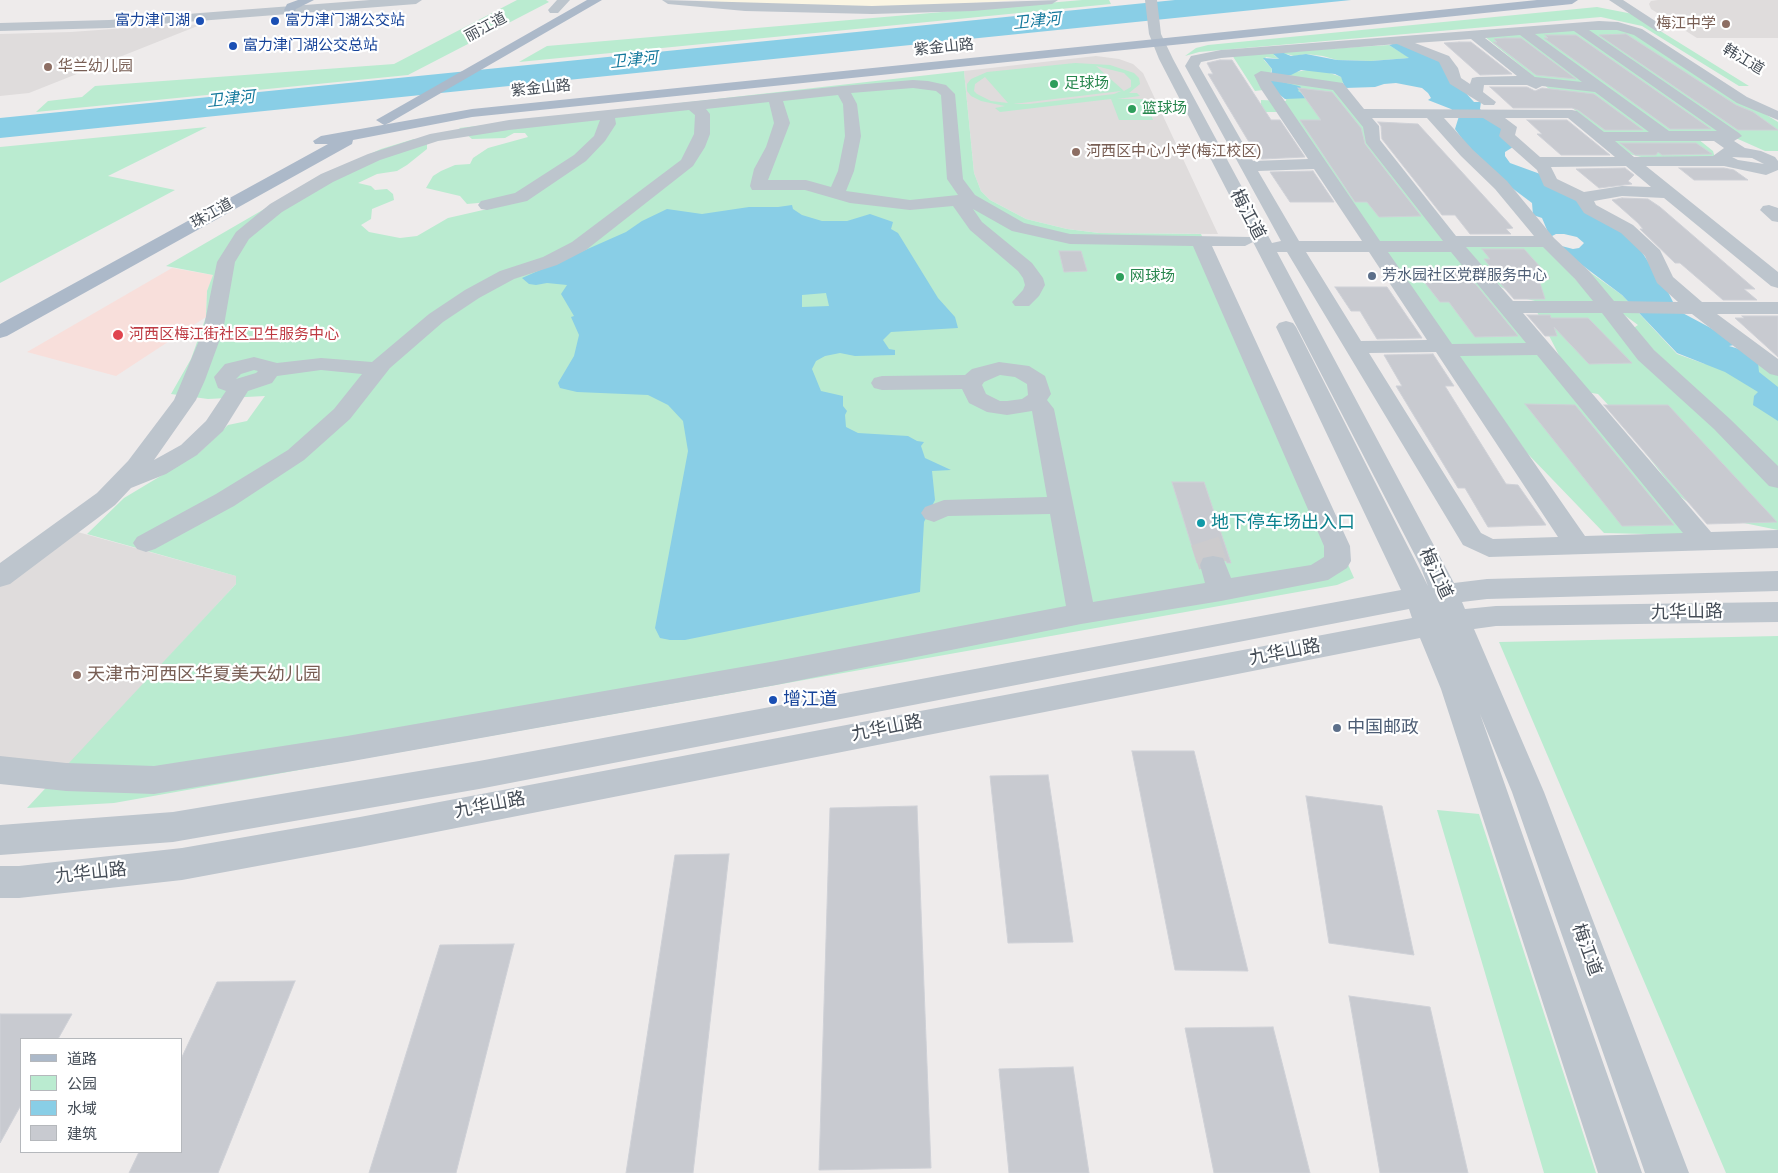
<!DOCTYPE html>
<html>
<head>
<meta charset="utf-8">
<style>
	body { margin:0 }
	#map { position:relative; width:1778px; height:1173px; overflow:hidden; background:#eeebeb; font-family:Roboto,"Noto Sans SC",sans-serif }
	canvas { display:block }
	.legend { position:absolute; left:20px; top:1038px; width:162px; height:115px; box-sizing:border-box; background:#fff; border:1px solid #b5b8bc; margin:0; padding:6px 9px; list-style:none; font-size:15px; color:#454d57 }
	.legend li { display:flex; align-items:center; gap:10px; height:25px }
	.legend b { width:25px; border:1px solid #b5b8bc }
</style>
</head>
<body>
<div id="map">
<canvas width="1778" height="1173"></canvas>
<ul class="legend">
<li><b style="height:6px;background:#acb9c9"></b>道路</li>
<li><b style="height:14px;background:#baebd0"></b>公园</li>
<li><b style="height:14px;background:#89cee6"></b>水域</li>
<li><b style="height:14px;background:#c8cad0"></b>建筑</li>
</ul>
</div>
<script>
const g = document.querySelector('canvas').getContext('2d');
g.lineJoin = 'round';
function fill(path, color) { g.fillStyle = color; g.fill(path, 'evenodd'); }
const toPath = rows => new Path2D(rows.map(r => 'M' + r).join(''));
function strokePath(path, color, width, dash) { g.strokeStyle = color; g.lineWidth = width; g.lineCap = dash ? 'butt' : 'round'; g.setLineDash(dash || []); g.stroke(path); }
function drawText(font, color, halo, rows, align = 'center') {
  g.font = font + ' Roboto,"Noto Sans SC",sans-serif'; g.lineWidth = 4.5; g.setLineDash([]); g.textBaseline = 'middle'; g.strokeStyle = halo; g.fillStyle = color; for (const [text, x, y, turn = 0] of rows) {
    g.save(); g.translate(x, y); g.rotate((+turn || 0) * Math.PI / 180); g.textAlign = isNaN(turn) ? turn : align; if (halo) g.strokeText(text, 0, 0); g.fillText(text, 0, 0); g.restore();
  }
}
fill(toPath([
	[696,0,1020,0,892,8,735,3]
]), '#faf5e3');
fill(toPath([
	[1658,0,1778,0,1778,38,1697,38,1651,9,1649,4,1651,1],
	[181,24,200,25,29,93,0,96,0,34,71,32],
	[1096,56,1119,59,1133,64,1143,73,1218,234,1099,233,1067,229,1026,219,990,200,981,191,974,173,964,71],
	[74,531,236,576,236,584,70,764,0,759,0,587]
]), '#dfdcdc');
fill(toPath([
	[172,268,213,275,207,291,206,317,116,376,27,352]
]), '#f8dfdb');
fill(toPath([
	[517,0,546,0,549,2,408,75,36,112,48,101,82,97,95,86,394,64],
	[1082,0,1109,0,1111,4,519,62,547,46],
	[1597,7,1633,14,1749,86,1739,86,1642,26,1601,17,1199,52,1185,56,1196,48,1208,45],
	[1609,27,1632,32,1778,122,1778,151,1765,151,1738,139,1698,139,1713,151,1715,158,1641,157,1629,154,1484,36],
	[1389,45,1410,58,1371,61,1337,60,1323,56,1306,54,1294,56,1287,54,1274,55,1279,59,1266,57,1264,60,1272,69,1270,74,1274,80,1275,75,1308,70,1324,71,1341,77,1344,82,1336,86,1688,535,1604,533,1526,452,1288,112,1232,112,1261,105,1261,100,1286,101,1287,87,1255,91,1232,55],
	[1075,63,1110,65,1134,73,1139,78,1140,84,1129,93,1137,93,1140,96,1117,99,1145,99,1153,120,1119,120,1111,99,1000,112,995,108,1005,106,981,101,971,96,967,91,967,84,971,79,987,72],
	[1096,66,1124,73,1131,80,1131,87,1124,91],
	[985,77,1008,103,991,101,977,94,974,91,975,84],
	[1121,91,1114,94,1029,104,1013,104],
	[964,71,974,173,981,191,990,200,1026,219,1067,229,1099,233,1201,234,1354,578,1337,585,114,803,27,808,236,584,236,576,87,534,124,498,199,453,228,425,247,421,265,396,208,399,171,394,191,359,206,317,207,291,213,275,166,266,323,175,381,149,414,139,427,144,427,149,407,165,397,171,377,174,358,183,371,186,375,190,387,189,393,194,394,200,372,209,371,219,361,225,369,232,400,238,417,236,448,218,505,205,489,202,467,204,460,196,426,188,433,176,441,171,455,165,470,164,473,158,488,148,528,137,525,133,514,133,505,138,472,139,459,128],
	[207,127,108,176,175,190,0,283,0,147],
	[1462,244,1545,244,1577,281,1778,476,1778,530,1705,515,1677,494,1612,409,1598,394,1586,392,1567,371,1536,310,1543,303,1527,299,1501,287],
	[1584,268,1622,295,1677,354,1705,364,1778,365,1778,472,1632,329,1638,325,1623,314],
	[1778,636,1778,1173,1726,1173,1499,642],
	[1437,810,1479,814,1596,1173,1544,1173]
]), '#baebd0');
fill(toPath([
	[1175,0,1351,0,0,138,0,118],
	[1396,43,1442,59,1464,91,1474,102,1481,102,1480,109,1487,116,1506,127,1513,147,1505,152,1505,156,1510,163,1543,175,1632,237,1668,292,1677,310,1722,334,1734,345,1729,346,1746,351,1758,362,1759,372,1778,387,1778,421,1753,405,1754,396,1758,392,1725,372,1677,353,1622,295,1554,244,1573,249,1579,248,1584,243,1577,237,1564,234,1556,234,1550,237,1542,218,1533,215,1532,203,1508,185,1465,143,1455,129,1459,116,1451,109,1428,100,1431,98,1428,93,1422,88,1396,83,1384,84,1375,87,1345,88,1341,77,1335,74,1301,70,1291,75,1275,75,1274,80,1299,86,1301,87,1298,91,1310,98,1285,99,1270,87,1272,69,1263,58,1279,59,1271,52,1276,50,1291,56,1306,54,1337,60,1371,61,1409,58,1389,45],
	[792,205,793,209,802,215,822,221,847,221,870,214,893,222,891,229,898,233,938,298,955,317,958,328,891,332,883,340,889,349,895,350,895,355,855,356,840,353,825,356,816,361,812,369,821,391,843,396,843,406,847,411,845,415,846,427,858,433,908,436,917,441,924,442,921,446,925,458,951,470,932,471,935,500,924,522,920,592,685,640,670,640,660,638,655,628,688,451,683,421,668,405,648,395,577,392,560,388,558,383,574,356,579,335,571,317,574,316,561,294,567,285,547,283,536,285,529,284,522,278,626,232,642,221,667,209,702,214,749,207,778,207],
	[826,293,829,306,802,307,802,295]
]), '#89cee6');
const building = toPath([
	[1626,34,1736,105,1753,112,1778,130,1738,130,1599,35,1626,34],
	[1545,35,1576,35,1711,129,1670,129,1544,38,1548,38,1545,35],
	[1505,38,1521,38,1576,79,1536,75,1493,42,1497,42,1494,39,1505,38],
	[1459,42,1471,42,1512,74,1480,75,1444,43,1459,42],
	[1220,60,1232,60,1271,120,1280,120,1305,157,1262,159,1258,157,1208,74,1213,74,1207,63,1220,60],
	[1490,87,1527,87,1535,91,1542,88,1594,94,1643,130,1605,130,1578,110,1572,108,1513,108,1490,87],
	[1298,88,1332,92,1361,128,1365,144,1421,216,1379,217,1367,202,1355,202,1300,120,1321,120,1298,88],
	[1527,120,1567,120,1610,155,1561,155,1537,134,1542,134,1527,120],
	[1378,122,1418,124,1513,228,1506,229,1511,234,1470,234,1455,215,1442,215,1382,139,1381,126,1378,122],
	[1620,143,1696,143,1712,154,1662,155,1658,152,1656,155,1635,155,1620,143],
	[1625,168,1634,175,1628,181,1632,184,1599,188,1576,169,1625,168],
	[1679,168,1724,168,1734,170,1748,180,1694,180,1679,168],
	[1313,171,1334,202,1290,202,1270,172,1313,171],
	[1622,198,1648,199,1660,207,1755,289,1744,289,1757,300,1723,300,1680,263,1675,263,1640,229,1643,229,1638,223,1612,200,1622,198],
	[1482,249,1524,249,1550,278,1539,280,1545,299,1514,299,1488,269,1492,269,1484,259,1490,259,1482,249],
	[1059,251,1081,251,1087,271,1064,272,1059,251],
	[1463,269,1518,336,1475,337,1449,302,1440,302,1415,270,1463,269],
	[1335,287,1387,287,1422,338,1377,339,1360,311,1351,311,1335,287],
	[1527,315,1550,315,1551,318,1588,318,1632,363,1589,364,1554,327,1557,336,1545,336,1527,315],
	[1742,316,1778,316,1778,357,1735,318,1744,318,1742,316],
	[1433,354,1454,386,1445,386,1506,484,1518,485,1546,525,1488,527,1465,488,1458,488,1396,386,1402,386,1384,355,1433,354],
	[1525,404,1575,405,1674,525,1622,526,1525,404],
	[1604,405,1668,405,1777,522,1707,524,1604,405],
	[1172,482,1204,482,1231,563,1227,563,1223,556,1213,554,1203,556,1197,563,1172,482],
	[1132,751,1194,751,1248,971,1175,970,1132,751],
	[1048,775,1073,942,1008,943,990,776,1048,775],
	[1306,796,1382,806,1414,955,1329,943,1306,796],
	[917,806,931,1168,819,1170,830,808,917,806],
	[729,854,693,1173,626,1173,675,855,729,854],
	[514,944,456,1173,369,1173,440,945,514,944],
	[295,981,218,1173,129,1173,139,1152,181,1152,181,1059,217,982,295,981],
	[1349,996,1430,1007,1468,1173,1380,1173,1349,996],
	[0,1014,72,1014,58,1039,21,1039,21,1105,0,1143,0,1014],
	[1273,1027,1310,1173,1214,1173,1185,1028,1273,1027],
	[1073,1067,1089,1173,1009,1173,999,1069,1073,1067]
]);
fill(building, '#c8cad0');
strokePath(building, '#cfd1d7', 1);
strokePath(toPath([
	[1205,541,1213,565]
]), '#cccbcd', 29, [29, 14]);
fill(toPath([
	[370,0,422,0,416,4,109,28,0,31,0,23,109,20,370,0],
	[557,0,570,0,558,13,550,13,548,10,557,0],
	[662,0,872,6,1058,0,1052,4,973,11,872,14,745,11,668,4,662,0],
	[1145,0,1157,0,1161,34,1173,59,1272,243,1281,241,1185,66,1191,56,1221,50,1599,21,1618,22,1642,29,1747,97,1778,111,1778,120,1737,103,1634,35,1617,30,1589,30,1739,133,1742,136,1734,141,1745,148,1761,151,1775,157,1778,161,1778,170,1766,175,1724,166,1646,166,1778,272,1778,288,1771,286,1664,198,1622,196,1594,201,1596,205,1633,225,1660,250,1673,277,1702,302,1778,302,1778,314,1717,314,1778,359,1778,376,1770,374,1692,314,1623,313,1654,350,1730,419,1778,466,1778,488,1769,486,1714,429,1638,360,1602,313,1523,313,1711,532,1778,530,1778,548,1489,557,1463,545,1287,252,1277,252,1454,583,1487,579,1778,571,1778,591,1487,599,1462,602,1465,609,1496,606,1778,602,1778,622,1496,626,1474,629,1544,792,1689,1173,1645,1173,1512,792,1480,714,1642,1173,1598,1173,1441,689,1420,638,360,847,182,880,19,898,0,898,0,866,19,866,182,848,360,817,1412,618,1409,609,479,789,173,842,0,855,0,825,173,812,479,761,1401,590,1276,327,1279,323,1286,321,1293,323,1296,327,1428,586,1420,565,1253,242,1245,246,1212,246,1350,546,1351,561,1347,568,1328,580,1221,601,1081,624,776,685,347,762,154,794,66,791,0,784,0,756,66,763,154,766,347,736,776,661,1066,606,1050,514,948,516,934,522,925,519,921,513,925,507,944,500,1047,497,1032,411,1007,415,987,412,969,403,962,389,882,390,874,388,871,383,874,378,882,376,965,375,972,369,999,362,1029,366,1045,376,1051,394,1047,400,1054,409,1093,602,1205,583,1200,565,1203,558,1213,556,1223,558,1231,578,1311,565,1324,557,1324,546,1193,246,1070,244,1012,231,973,209,982,222,1032,263,1043,278,1045,285,1039,296,1029,306,1015,306,1012,302,1023,290,1025,285,1023,278,1018,271,970,230,953,206,910,210,850,203,805,190,752,190,750,186,754,169,766,147,774,123,769,102,706,109,710,114,710,134,705,147,693,166,586,250,557,265,514,279,479,298,443,322,390,368,350,419,304,460,234,506,155,549,146,552,137,549,133,543,137,537,216,494,288,450,334,409,362,374,321,370,277,376,272,383,248,391,223,431,197,455,166,474,131,488,115,505,10,584,0,587,0,563,97,493,128,461,174,400,203,331,217,262,236,232,270,204,321,174,368,154,430,134,509,120,608,110,842,86,913,80,928,81,946,85,955,94,963,179,975,195,1024,223,1070,234,1251,237,1159,59,1149,34,1145,0],
	[1574,31,1717,131,1669,131,1535,34,1574,31],
	[1520,35,1582,82,1535,77,1485,38,1520,35],
	[1471,39,1517,76,1477,77,1472,78,1470,84,1461,78,1458,68,1449,56,1415,43,1471,39],
	[1397,44,1439,62,1450,84,1484,105,1494,105,1496,102,1483,92,1484,85,1527,85,1536,89,1542,86,1595,92,1649,132,1604,132,1577,111,1572,110,1364,109,1343,83,1261,71,1254,75,1261,89,1308,159,1253,161,1199,66,1201,62,1221,58,1397,44],
	[1271,81,1333,90,1363,127,1366,143,1443,241,1380,241,1271,81],
	[913,88,936,91,941,95,947,179,958,195,910,200,846,191,854,171,861,136,857,104,851,93,913,88],
	[838,95,843,104,845,136,838,171,831,187,806,180,768,180,790,123,783,101,838,95],
	[689,110,695,115,694,134,681,160,572,242,543,257,500,271,465,290,429,314,372,362,321,358,277,363,254,357,225,364,214,377,218,388,226,391,206,421,181,445,154,460,196,400,205,380,223,331,235,262,249,239,282,212,333,182,380,160,438,141,509,130,600,120,594,136,574,155,515,193,481,201,478,205,481,209,487,210,527,201,586,161,605,141,616,124,615,118,689,110],
	[1372,118,1427,118,1461,156,1495,189,1534,236,1456,236,1380,140,1379,126,1372,118],
	[1444,118,1483,118,1501,129,1499,136,1502,139,1537,170,1544,186,1576,201,1584,213,1621,233,1645,256,1657,283,1678,302,1614,301,1589,271,1554,238,1507,181,1473,150,1444,118],
	[1505,118,1568,118,1615,157,1540,157,1515,135,1517,127,1505,118],
	[1615,141,1714,141,1724,148,1713,156,1634,157,1615,141],
	[1732,157,1752,158,1764,164,1738,160,1732,157],
	[1626,166,1651,187,1622,186,1584,192,1557,179,1551,167,1626,166],
	[1314,169,1362,241,1299,241,1258,171,1314,169],
	[1466,247,1543,247,1575,279,1593,301,1513,301,1466,247],
	[1306,252,1369,252,1427,340,1361,341,1306,252],
	[1388,252,1451,252,1526,343,1452,344,1388,252],
	[1436,352,1558,537,1493,539,1481,533,1369,353,1436,352],
	[1537,355,1683,533,1585,536,1460,356,1537,355],
	[254,370,258,371,256,373,236,379,241,374,254,370],
	[1000,375,1015,377,1027,384,1028,395,1022,399,1007,401,1000,401,986,394,982,385,984,382,1000,375],
	[1609,0,1623,0,1666,28,1660,32,1656,31,1609,0],
	[1769,205,1778,208,1778,222,1772,221,1760,210,1763,206,1769,205]
]), '#bdc5cd');
fill(toPath([
	[298,0,314,0,296,9,294,13,286,13,284,10,287,4,298,0],
	[587,0,602,0,389,123,384,125,376,120,587,0],
	[1537,0,1578,0,1572,4,472,117,353,140,352,144,7,336,0,338,0,324,328,144,315,144,313,141,321,136,472,109,1537,0]
]), '#acb9c9');
for (const [x, y, r, color] of [
	[200,21,5,"#1a4fb4"],
	[275,21,5,"#1a4fb4"],
	[1726,24,5,"#8d6e63"],
	[233,46,5,"#1a4fb4"],
	[48,67,5,"#8d6e63"],
	[1054,84,5,"#2e9e5b"],
	[1132,109,5,"#2e9e5b"],
	[1076,152,5,"#8d6e63"],
	[1372,276,5,"#5c6f8a"],
	[1120,277,5,"#2e9e5b"],
	[118,335,6,"#e0444e"],
	[1201,523,5,"#0f9aa8"],
	[77,675,5,"#8d6e63"],
	[773,700,5,"#1a4fb4"],
	[1337,728,5,"#5c6f8a"]
]) { const dot = new Path2D(); dot.arc(x, y, r, 0, 2 * Math.PI); g.fillStyle = color; g.fill(dot); strokePath(dot, '#fff', 2); }
drawText('15px', '#164399', '#fff', [
	["富力津门湖",190,21,"right"],
	["富力津门湖公交站",285,21],
	["富力津门湖公交总站",243,46]
], 'left');
drawText('15px', '#785e54', '#fff', [
	["梅江中学",1716,24,"right"],
	["华兰幼儿园",58,67],
	["河西区中心小学(梅江校区)",1086,152]
], 'left');
drawText('15px', '#454d57', '#fff', [
	["丽江道",486,28,-28],
	["紫金山路",944,48,-6],
	["韩江道",1743,60,31],
	["紫金山路",541,89,-6],
	["珠江道",212,214,-29]
]);
drawText('15px', '#27864d', '#fff', [
	["足球场",1064,84],
	["篮球场",1142,109],
	["网球场",1130,277]
], 'left');
drawText('15px', '#4e5e75', '#fff', [
	["芳水园社区党群服务中心",1382,276]
], 'left');
drawText('15px', '#be3a42', '#fff', [
	["河西区梅江街社区卫生服务中心",129,335]
], 'left');
drawText('italic 16px', '#13789c', '#fff', [
	["卫津河",1037,22,-6],
	["卫津河",634,61,-6],
	["卫津河",231,100,-6]
]);
drawText('18px', '#454d57', '#fff', [
	["梅江道",1247,215,62],
	["梅江道",1435,574,65],
	["九华山路",1687,613,-1],
	["九华山路",1285,653,-11],
	["九华山路",887,729,-11],
	["九华山路",490,806,-11],
	["九华山路",91,874,-6],
	["梅江道",1586,950,70]
]);
drawText('18px', '#0d838f', '#fff', [
	["地下停车场出入口",1211,523]
], 'left');
drawText('18px', '#785e54', '#fff', [
	["天津市河西区华夏美天幼儿园",87,675]
], 'left');
drawText('18px', '#164399', '#fff', [
	["增江道",783,700]
], 'left');
drawText('18px', '#4e5e75', '#fff', [
	["中国邮政",1347,728]
], 'left');
</script>
</body>
</html>
